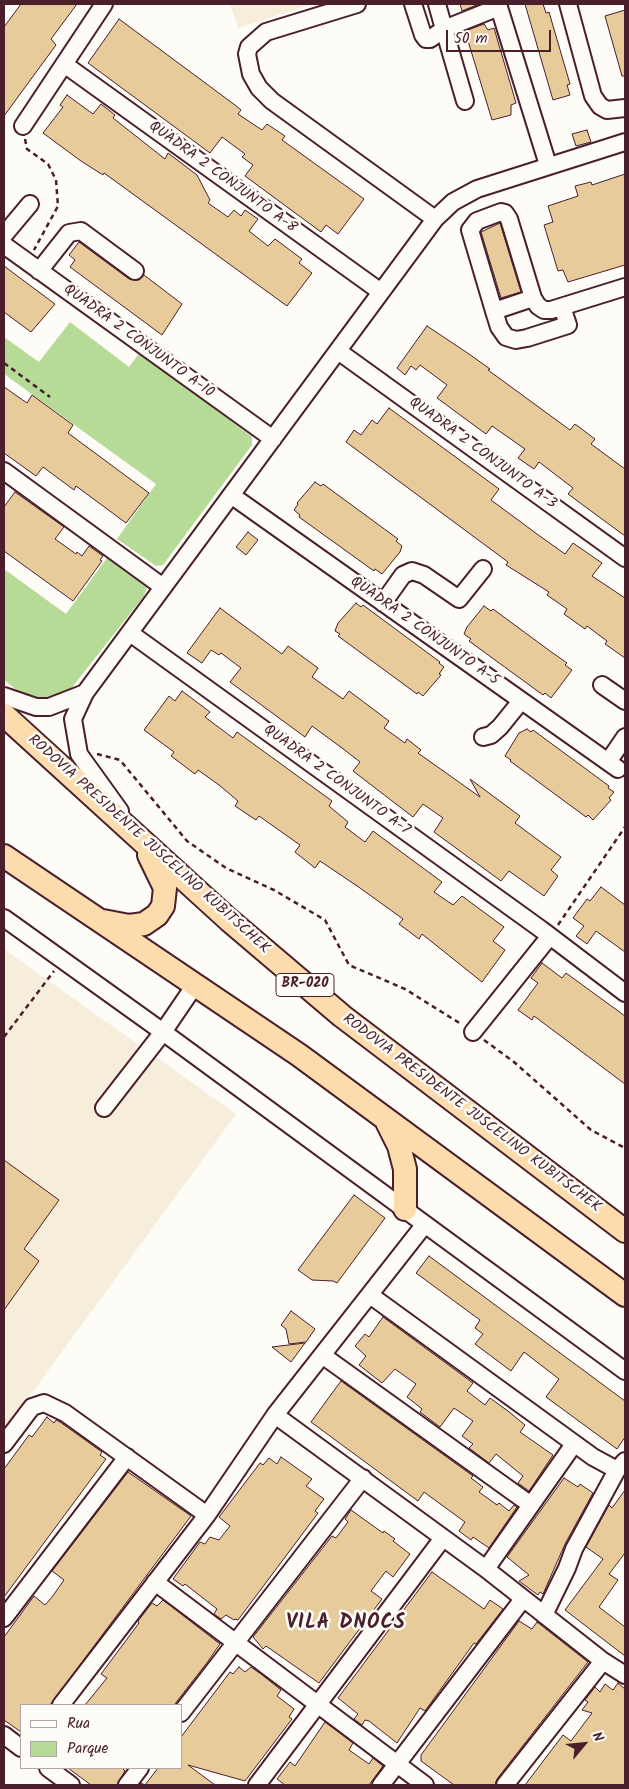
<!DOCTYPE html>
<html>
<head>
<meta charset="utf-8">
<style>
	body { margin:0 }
	#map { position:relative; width:629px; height:1789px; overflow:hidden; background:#fdfcf7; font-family:Kalam,sans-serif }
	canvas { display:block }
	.frame { position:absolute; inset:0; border:5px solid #4a1f2b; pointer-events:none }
	.legend { position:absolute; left:20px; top:1704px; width:162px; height:65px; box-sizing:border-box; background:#fdfcf7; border:1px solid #b5a4a5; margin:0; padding:6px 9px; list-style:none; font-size:15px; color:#4a1f2b }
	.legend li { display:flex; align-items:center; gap:10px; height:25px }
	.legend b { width:25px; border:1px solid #b5a4a5 }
	.north { position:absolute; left:559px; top:1719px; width:50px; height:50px; -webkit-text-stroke:4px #fdfcf7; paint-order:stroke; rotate:62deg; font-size:14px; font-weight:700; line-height:20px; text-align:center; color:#4a1f2b }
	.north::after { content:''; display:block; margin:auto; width:18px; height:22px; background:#4a1f2b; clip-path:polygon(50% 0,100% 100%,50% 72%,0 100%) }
	.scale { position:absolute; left:446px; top:30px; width:105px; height:22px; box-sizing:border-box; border:2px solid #4a1f2b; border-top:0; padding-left:6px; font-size:15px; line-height:18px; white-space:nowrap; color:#4a1f2b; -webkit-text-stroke:4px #fdfcf7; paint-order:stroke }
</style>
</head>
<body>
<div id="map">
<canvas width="629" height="1789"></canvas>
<div class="frame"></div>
<ul class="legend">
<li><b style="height:6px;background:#fdfcf7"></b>Rua</li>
<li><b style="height:14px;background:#b6db96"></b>Parque</li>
</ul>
<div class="north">N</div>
<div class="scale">50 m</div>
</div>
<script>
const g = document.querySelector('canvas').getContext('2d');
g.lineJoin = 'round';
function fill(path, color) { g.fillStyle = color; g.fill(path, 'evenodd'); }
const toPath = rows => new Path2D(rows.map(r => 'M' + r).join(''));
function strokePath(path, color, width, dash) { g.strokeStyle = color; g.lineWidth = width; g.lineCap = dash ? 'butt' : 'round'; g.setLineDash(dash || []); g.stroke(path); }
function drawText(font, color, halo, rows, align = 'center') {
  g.font = font + ' Kalam,sans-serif'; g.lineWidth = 5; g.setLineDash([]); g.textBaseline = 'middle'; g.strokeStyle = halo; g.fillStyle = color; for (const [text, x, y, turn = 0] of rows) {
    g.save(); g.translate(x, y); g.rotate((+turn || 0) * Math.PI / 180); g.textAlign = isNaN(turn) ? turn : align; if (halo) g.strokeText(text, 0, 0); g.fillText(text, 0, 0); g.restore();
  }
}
fill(toPath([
	[230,4,312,4,238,28],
	[4,949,236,1114,4,1431]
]), '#f6eddb');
fill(toPath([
	[70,322,129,367,140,352,252,437,252,445,163,565,156,566,117,539,156,484,4,374,4,337,39,362],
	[107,558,143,580,147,587,144,596,66,695,46,699,30,697,19,692,4,680,4,569,66,614]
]), '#b6db96');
const building = toPath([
	[21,4,77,4,51,39,56,45,4,116,4,27,21,4],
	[460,4,479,4,462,11,460,4],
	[525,4,543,4,546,13,549,12,570,84,567,85,570,95,553,100,525,4],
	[625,10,625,76,622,76,605,16,625,10],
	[119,19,235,105,241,110,238,114,262,130,267,124,285,136,282,140,364,199,338,234,326,225,321,232,245,176,253,165,242,157,245,154,222,137,210,153,88,63,119,19],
	[484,24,488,30,494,28,516,103,511,105,511,115,492,120,465,31,484,24],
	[67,95,93,114,101,104,115,115,113,118,165,159,168,153,197,175,210,200,208,203,228,217,234,210,241,216,245,210,258,219,249,231,268,246,275,239,302,259,299,263,312,273,287,306,104,173,103,175,81,161,43,133,63,107,60,105,67,95],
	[587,130,591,142,576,146,572,134,587,130],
	[625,174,625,265,568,282,563,270,558,271,544,225,553,222,548,206,578,196,575,186,591,182,592,185,625,174],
	[500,223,521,292,501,298,481,232,500,223],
	[79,242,129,279,139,280,144,275,182,304,162,335,70,267,75,260,69,255,79,242],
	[4,266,55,304,31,332,4,312,4,266],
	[427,326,469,354,490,369,488,370,570,430,575,424,595,439,591,444,625,469,625,536,568,494,573,488,539,462,534,469,518,458,525,449,492,426,486,434,437,398,447,385,420,365,416,370,411,366,405,375,397,368,427,326],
	[4,387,27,403,32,395,73,425,68,433,149,493,126,523,76,486,74,490,43,467,36,476,4,453,4,387],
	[389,408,499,489,491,500,537,534,565,554,573,543,602,563,592,576,625,598,625,658,605,644,607,641,587,626,585,629,564,614,567,609,547,595,549,592,506,565,508,562,346,442,354,430,361,435,372,420,377,424,389,408],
	[315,482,321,486,323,484,398,539,396,541,402,546,400,552,382,574,375,569,374,571,299,517,300,515,294,510,298,504,297,503,315,482],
	[15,492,64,527,55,539,76,554,77,552,82,556,89,546,103,556,100,560,102,561,73,601,4,551,4,507,15,492],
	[248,532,258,540,246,555,236,547,248,532],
	[356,603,361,607,363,605,440,662,439,663,444,667,439,674,441,675,423,696,418,692,417,694,338,636,340,634,335,631,338,623,356,603],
	[484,606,491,611,493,609,550,651,567,663,565,665,572,670,551,698,545,693,543,695,469,641,471,639,464,634,467,627,484,606],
	[220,608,282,654,288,646,318,668,312,677,343,699,349,691,389,721,384,728,405,743,407,739,421,750,418,753,480,797,470,779,520,816,515,823,561,857,551,870,558,876,544,896,509,871,501,881,434,832,443,818,423,804,413,817,353,771,360,762,342,748,312,726,305,737,230,682,241,668,221,653,219,655,211,650,202,663,187,653,220,608],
	[182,691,210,712,205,717,233,738,237,732,332,801,329,806,348,822,345,827,365,842,373,831,442,882,434,892,453,905,462,896,504,927,493,941,505,950,482,982,422,934,419,939,399,924,403,919,360,888,320,861,315,868,295,852,300,845,259,816,256,820,235,806,238,801,219,785,198,770,195,774,171,756,174,752,144,730,169,696,175,701,182,691],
	[527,729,531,732,533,730,609,786,608,788,614,792,609,798,611,800,593,820,588,815,586,817,510,761,511,760,505,756,519,733,527,729],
	[601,887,625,905,625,952,596,931,587,944,576,936,584,926,573,918,587,899,590,901,601,887],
	[542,963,562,978,566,973,625,1016,625,1084,534,1016,532,1020,518,1010,538,983,531,978,542,963],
	[4,1160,59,1200,24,1249,39,1261,4,1310,4,1160],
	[354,1195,385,1218,337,1283,333,1281,312,1280,298,1270,354,1195],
	[429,1256,625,1401,625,1437,617,1449,546,1397,559,1379,524,1352,511,1371,475,1344,483,1334,475,1328,480,1320,416,1273,429,1256],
	[291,1311,315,1329,306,1342,289,1344,286,1329,281,1325,291,1311],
	[383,1317,473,1383,467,1391,485,1405,490,1398,508,1411,525,1425,520,1432,553,1455,529,1491,518,1483,523,1476,496,1454,489,1463,469,1448,473,1444,462,1436,473,1421,454,1408,440,1427,420,1412,422,1409,407,1397,416,1384,395,1369,382,1383,359,1365,366,1356,355,1346,365,1334,369,1337,383,1317],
	[305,1343,291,1362,272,1347,305,1343],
	[341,1381,473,1476,471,1478,483,1487,479,1492,497,1505,499,1503,509,1511,514,1505,517,1507,489,1548,473,1537,471,1540,459,1531,465,1522,424,1492,418,1501,311,1422,341,1381],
	[47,1417,54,1423,56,1420,60,1422,102,1452,100,1455,106,1459,4,1597,4,1469,29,1435,32,1437,47,1417],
	[281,1457,312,1479,306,1486,324,1499,315,1511,318,1513,238,1620,235,1619,234,1620,226,1615,221,1619,214,1614,217,1609,185,1584,183,1586,173,1579,200,1542,205,1544,210,1537,219,1540,230,1526,219,1517,260,1463,263,1465,269,1458,277,1464,281,1457],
	[128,1472,191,1516,50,1705,21,1705,21,1732,4,1720,4,1637,34,1596,45,1605,52,1597,64,1580,52,1571,128,1472],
	[564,1478,578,1487,580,1484,593,1493,565,1544,543,1594,540,1592,538,1595,519,1581,529,1575,507,1557,564,1478],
	[625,1490,625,1553,609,1574,618,1580,599,1607,625,1627,625,1656,565,1610,603,1559,586,1547,609,1505,612,1508,625,1490],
	[351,1510,383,1533,384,1531,395,1539,393,1541,410,1554,393,1577,386,1571,371,1591,382,1599,319,1683,266,1646,263,1649,253,1637,332,1536,336,1538,348,1522,345,1519,351,1510],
	[432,1572,484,1609,490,1600,503,1609,476,1644,474,1643,425,1711,420,1708,397,1743,369,1721,365,1720,362,1725,354,1719,358,1714,338,1698,432,1572],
	[163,1600,220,1644,206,1664,174,1705,85,1705,107,1678,101,1674,139,1623,138,1621,152,1603,157,1606,163,1600],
	[519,1621,532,1629,537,1622,588,1662,497,1779,495,1785,454,1785,421,1761,421,1755,519,1621],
	[239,1667,245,1672,251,1667,261,1674,281,1690,277,1696,294,1709,289,1717,292,1719,245,1781,188,1765,215,1785,139,1785,141,1783,145,1785,158,1768,181,1768,181,1737,230,1672,233,1674,239,1667],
	[618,1683,625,1689,625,1785,525,1785,563,1735,571,1741,592,1713,582,1710,588,1702,585,1700,595,1687,600,1692,605,1684,613,1690,618,1683],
	[325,1722,353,1743,349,1750,369,1764,373,1758,383,1766,369,1785,285,1785,277,1779,290,1762,295,1766,325,1722],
	[68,1768,122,1768,125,1771,117,1785,91,1785,68,1768]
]);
fill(building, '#e7cb9b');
strokePath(building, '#4a1f2b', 1);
const minor = toPath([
	[357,4,266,32,249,47,247,54,251,74,259,88,272,101,435,219],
	[413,4,423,35,426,39,430,39,444,29,465,101],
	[437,4,444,29,499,7],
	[498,4,548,165],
	[568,4,593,96,600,106,607,110,625,108],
	[64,64,381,292],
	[23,126,104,4],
	[4,235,30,204],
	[4,245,273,439],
	[39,271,69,233,81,231,135,271],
	[533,298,494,311,499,327,506,337,516,340,527,338,568,325,562,307],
	[494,311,470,230,477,221,501,212,505,213,509,219,533,298,538,306,544,310,551,310,625,287],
	[338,351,625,558],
	[4,471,163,587],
	[231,495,618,769],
	[383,603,403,575,412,571,424,575,459,599,483,569],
	[130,633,542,930,625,993],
	[602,685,625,701],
	[4,696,36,707,49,707,85,693],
	[483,737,491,735,500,727,521,701],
	[608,762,625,737],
	[120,811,79,754,73,719,85,693,435,219,453,202,477,189,625,142],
	[4,918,163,1032,625,1371],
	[473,1032,550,936],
	[104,1108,163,1032,195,985],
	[370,1295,593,1457,617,1470,625,1461],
	[322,1355,531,1505],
	[275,1415,486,1569,603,1661,625,1675],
	[4,1444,32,1407,44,1403,65,1413,207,1515],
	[486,1569,574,1444],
	[155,1582,425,1785],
	[544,1615,567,1568,574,1549,617,1470],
	[4,1618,127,1457],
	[61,1705,207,1515,275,1415,425,1224],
	[181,1713,363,1478],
	[4,1735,21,1748],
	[48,1768,71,1785],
	[127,1785,140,1768],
	[257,1785,443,1538],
	[381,1785,523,1599],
	[505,1785,603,1661]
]);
const highway = toPath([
	[4,715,229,920,342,1016,625,1231],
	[4,856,299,1055,625,1295],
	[103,921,129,926,144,924,157,915,163,906,165,888,149,855],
	[387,1122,399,1146,405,1169,405,1209]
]);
strokePath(minor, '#4a1f2b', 20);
strokePath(highway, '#4a1f2b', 26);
strokePath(toPath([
	[25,139,27,149,48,164,56,180,58,206,34,250],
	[4,363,50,397],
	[97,754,120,760,187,841,226,868,274,890,325,920,349,965,405,989,461,1024],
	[558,925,625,827],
	[4,1037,54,971],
	[484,1040,514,1062,591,1130,625,1148]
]), '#4a1f2b', 2.5, [5, 4]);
strokePath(minor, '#fdfcf7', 16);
strokePath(highway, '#fcdcac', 22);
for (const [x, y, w] of [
	[305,985,58]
]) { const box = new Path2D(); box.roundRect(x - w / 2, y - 11.5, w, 23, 4); g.fillStyle = '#fdfcf7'; g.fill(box); strokePath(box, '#4a1f2b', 1); }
drawText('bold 14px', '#4a1f2b', null, [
	["BR-020",305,985]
]);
drawText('15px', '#4a1f2b', '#fdfcf7', [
	["QUADRA 2 CONJUNTO A-8",222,178,36],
	["QUADRA 2 CONJUNTO A-10",138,342,36],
	["QUADRA 2 CONJUNTO A-3",482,454,36],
	["QUADRA 2 CONJUNTO A-5",424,632,35],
	["QUADRA 2 CONJUNTO A-7",336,781,36],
	["RODOVIA PRESIDENTE JUSCELINO KUBITSCHEK",148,845,42],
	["RODOVIA PRESIDENTE JUSCELINO KUBITSCHEK",471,1114,37]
]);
g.letterSpacing = '1px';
drawText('bold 20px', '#4a1f2b', '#fdfcf7', [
	["VILA DNOCS",346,1625]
]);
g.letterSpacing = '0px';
</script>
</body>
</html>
